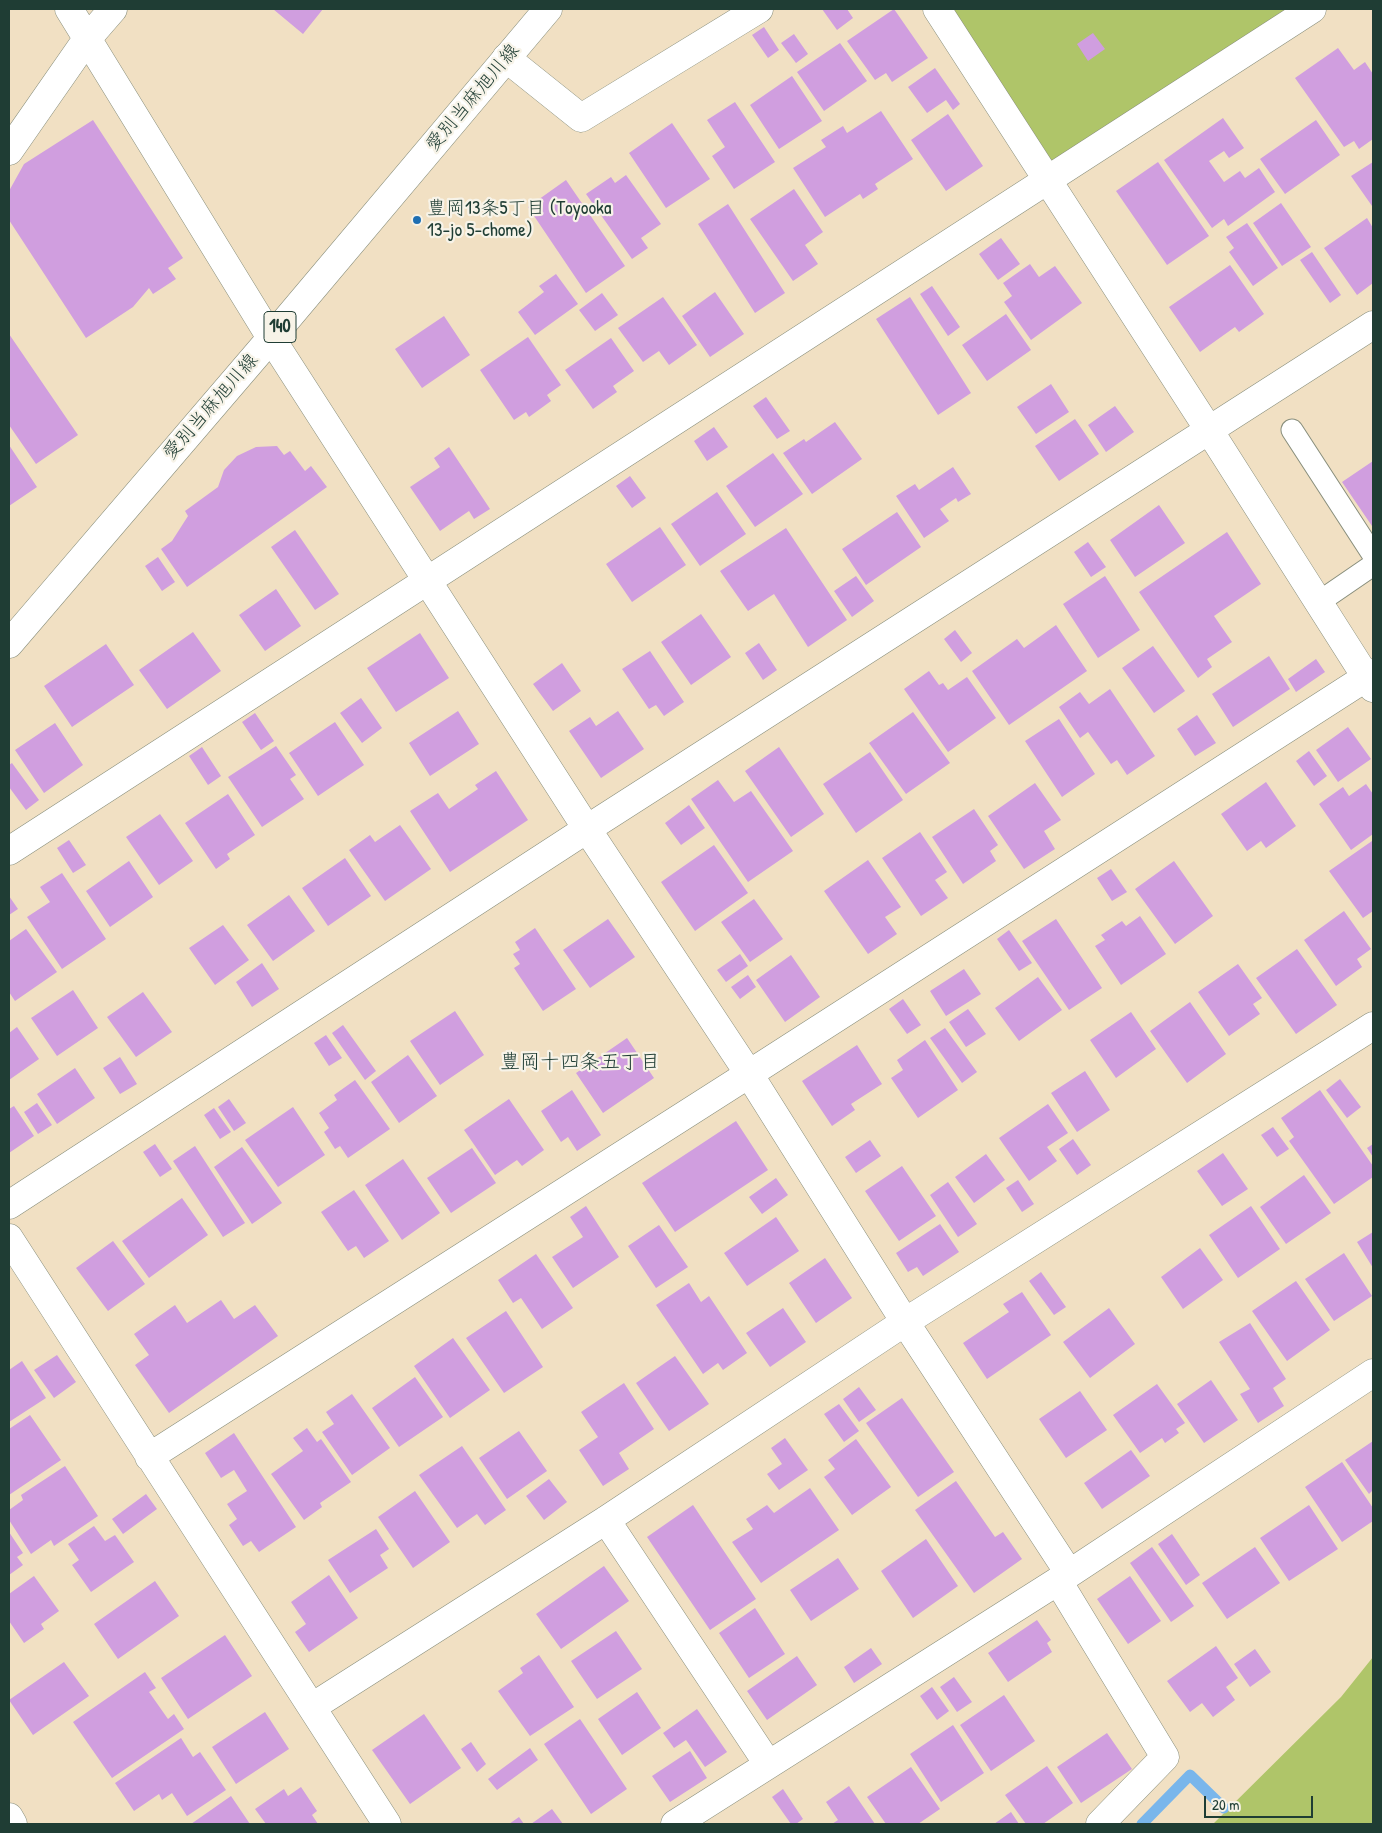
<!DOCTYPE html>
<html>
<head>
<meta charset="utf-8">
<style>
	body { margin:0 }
	#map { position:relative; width:1382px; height:1833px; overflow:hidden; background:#f1e0c3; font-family:"Patrick Hand",sans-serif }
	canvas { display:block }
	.frame { position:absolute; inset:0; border:10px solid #1f3d34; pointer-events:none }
	.scale { position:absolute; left:1204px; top:1796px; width:109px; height:22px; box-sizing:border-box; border:2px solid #1f3d34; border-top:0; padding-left:6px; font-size:15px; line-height:18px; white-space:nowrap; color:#1f3d34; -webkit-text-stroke:4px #f7f3e8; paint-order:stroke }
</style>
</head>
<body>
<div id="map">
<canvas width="1382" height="1833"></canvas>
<div class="frame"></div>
<div class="scale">20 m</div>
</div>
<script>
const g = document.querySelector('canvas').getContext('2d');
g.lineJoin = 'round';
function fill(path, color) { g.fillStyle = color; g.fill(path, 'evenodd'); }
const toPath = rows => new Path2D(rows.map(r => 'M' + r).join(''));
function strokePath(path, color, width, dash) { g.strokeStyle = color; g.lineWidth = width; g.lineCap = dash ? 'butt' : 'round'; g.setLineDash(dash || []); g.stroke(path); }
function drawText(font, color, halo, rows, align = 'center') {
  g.font = font + ' "Patrick Hand","Klee One",sans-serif'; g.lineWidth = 4.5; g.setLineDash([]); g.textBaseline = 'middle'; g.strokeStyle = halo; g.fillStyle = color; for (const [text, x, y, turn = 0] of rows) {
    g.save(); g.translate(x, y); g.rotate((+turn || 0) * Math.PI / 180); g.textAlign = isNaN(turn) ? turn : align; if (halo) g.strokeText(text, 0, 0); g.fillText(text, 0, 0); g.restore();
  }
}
fill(toPath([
	[937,9,1312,9,1047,181],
	[1373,1657,1373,1824,1213,1824,1341,1697]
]), '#afc569');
strokePath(toPath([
	[1142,1824,1190,1775,1224,1808]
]), '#79b6eb', 11);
fill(toPath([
	[273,9,323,9,303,34],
	[822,9,847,9,853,18,837,30],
	[894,9,928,58,892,82,886,73,875,80,847,41],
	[764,27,779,50,768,58,752,35],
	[1093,33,1105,49,1088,61,1077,44],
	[794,34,808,54,796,63,781,43],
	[840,43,867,81,824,111,797,72],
	[1338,48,1354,70,1365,62,1373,74,1373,139,1359,149,1354,141,1344,147,1295,78],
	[935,68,960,104,953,110,946,100,927,113,908,87],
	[792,76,822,121,779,149,750,105],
	[735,102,775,162,734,189,712,156,725,147,707,120],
	[881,111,913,159,875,184,878,189,863,199,860,194,825,217,793,168,826,147,821,140,843,126,847,133],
	[948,114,983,166,946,191,911,140],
	[1223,118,1244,148,1229,158,1224,151,1209,161,1224,182,1240,171,1245,178,1259,168,1275,192,1228,226,1224,219,1212,228,1164,160],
	[93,120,183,258,168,268,176,279,153,294,149,288,133,307,86,338,9,220,9,191,24,164],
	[1316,120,1340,155,1285,194,1260,159],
	[672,123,710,179,666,208,629,153],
	[1158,162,1209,236,1167,265,1116,191],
	[1373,162,1373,205,1372,206,1351,176],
	[626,175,661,224,641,238,648,248,632,259,586,194,611,177,615,183],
	[566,180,625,266,586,293,528,207],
	[794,189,823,232,805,245,818,264,793,281,750,219],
	[1281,203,1311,247,1282,266,1253,223],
	[728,204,785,293,755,313,698,224],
	[1367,218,1373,228,1373,283,1357,295,1324,248],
	[1247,223,1278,268,1253,286,1229,252,1234,248,1226,237],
	[1001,238,1020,264,998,280,979,254],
	[1312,252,1341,295,1330,303,1300,260],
	[1030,264,1039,277,1055,266,1082,303,1031,340,1004,302,1012,296,1003,283],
	[1230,265,1264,314,1239,332,1235,327,1200,352,1169,307],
	[556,274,578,304,535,335,518,312,544,292,539,286],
	[932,286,960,327,948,336,920,294],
	[715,292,744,334,710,357,682,316],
	[602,293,618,315,595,331,579,310],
	[663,297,697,345,669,365,659,351,643,362,618,328],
	[910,297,971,393,938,415,876,319],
	[1006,314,1031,350,987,381,962,345],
	[444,316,470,355,422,388,395,349],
	[9,334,78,435,36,464,9,425],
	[528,337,561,385,547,395,551,401,529,417,526,412,514,420,480,370],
	[611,338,634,371,613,386,617,392,593,409,565,370],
	[1051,384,1069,412,1036,434,1017,407],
	[766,397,790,431,777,439,753,406],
	[1115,406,1134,432,1106,452,1088,425],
	[1075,419,1099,454,1059,481,1035,446],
	[835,422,862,459,812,494,783,453,804,439,806,442],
	[714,427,728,447,707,461,694,441],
	[9,445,37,487,9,506],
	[277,446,284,455,290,451,305,471,311,466,327,487,187,587,161,549,172,541,188,516,185,511,218,487,224,470,237,456,256,447],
	[449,447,490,509,474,519,469,511,440,531,410,487,440,467,434,458],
	[773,453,803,494,755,527,726,486],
	[1373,461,1373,525,1372,526,1342,482],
	[953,467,971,494,958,502,956,498,940,509,949,521,924,538,896,496,915,484,919,490],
	[630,476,646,498,632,508,616,486],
	[717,492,746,534,700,566,671,524],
	[1159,505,1185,543,1135,577,1110,540],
	[897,512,921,547,866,585,842,549],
	[660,527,686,565,632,602,606,564],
	[786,528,847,620,808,647,774,594,748,611,720,571],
	[295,530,339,594,315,610,271,547],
	[1227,532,1261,584,1214,616,1232,642,1207,659,1212,667,1198,678,1139,592],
	[1088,542,1106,567,1091,577,1074,552],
	[158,557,175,582,162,591,145,566],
	[856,576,874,601,852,617,834,591],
	[1105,576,1140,630,1098,658,1063,604],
	[276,589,301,626,265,651,239,615],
	[701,614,731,657,691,685,661,642],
	[1056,625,1087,671,1009,725,972,671,1017,639,1024,648],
	[955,630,972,653,961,662,944,639],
	[193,632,221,671,167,709,139,670],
	[420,633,449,678,396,712,367,668],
	[759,643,777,670,763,680,745,653],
	[106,644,134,685,72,727,44,686],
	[1153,646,1185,691,1154,713,1122,668],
	[650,651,684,702,664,716,656,705,649,709,622,669],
	[1269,656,1290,689,1233,727,1212,694],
	[1316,659,1325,672,1296,692,1288,679],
	[562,663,581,691,553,711,533,684],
	[929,671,939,685,943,683,948,690,967,677,996,718,948,752,904,689],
	[1110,689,1155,756,1127,775,1117,760,1111,764,1088,732,1080,738,1059,707,1080,692,1089,704],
	[361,698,382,728,362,743,340,713],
	[458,711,479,744,430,776,409,743],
	[618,711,644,749,601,778,569,731,590,717,596,726],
	[913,712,950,763,906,794,869,743],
	[255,713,274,741,261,750,242,722],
	[1197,715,1216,743,1195,756,1177,729],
	[1059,719,1095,774,1062,797,1025,741],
	[335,722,364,765,318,796,289,753],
	[55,723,83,765,44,793,15,750],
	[1348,727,1371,759,1338,782,1316,750],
	[276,746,296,775,290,779,304,799,262,827,228,777],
	[202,747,221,776,208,785,189,756],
	[779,747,824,814,791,837,745,771],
	[1309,751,1327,776,1314,786,1296,761],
	[870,752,903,800,856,833,823,784],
	[12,763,39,800,26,810,9,787,9,765],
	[496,771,528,820,450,872,410,811,438,793,449,809,478,789,475,785],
	[718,780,734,802,751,791,793,851,748,882,691,799],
	[1266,782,1296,826,1266,848,1261,841,1247,851,1221,814],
	[1035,783,1061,820,1044,831,1055,849,1024,869,988,816],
	[1366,784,1373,794,1373,834,1351,850,1319,804,1343,787,1349,796],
	[228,794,255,835,227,854,230,859,216,869,185,823],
	[689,805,705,828,681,845,665,823],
	[974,809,998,845,990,851,996,861,963,884,932,837],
	[160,814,193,861,159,885,126,837],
	[400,825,431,869,385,901,349,850,370,835,375,842],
	[920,832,947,872,935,880,948,898,921,916,882,858],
	[69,840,86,865,73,873,57,848],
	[1372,841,1373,843,1373,911,1363,918,1329,871],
	[714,845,748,893,695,931,661,882],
	[345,858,371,896,328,926,302,888],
	[868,860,901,907,885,917,897,934,868,954,824,891],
	[129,861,153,897,110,927,86,891],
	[1174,861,1213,916,1175,944,1135,889],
	[1111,869,1127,892,1112,901,1097,878],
	[62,873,106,939,62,969,27,917,50,902,40,887],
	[289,895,315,931,273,961,247,925],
	[9,896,18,909,9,915],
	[754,899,783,939,750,962,721,922],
	[1344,911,1371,949,1357,959,1362,967,1336,986,1304,940],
	[1140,916,1166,954,1121,985,1095,946,1105,940,1101,935,1122,921,1126,926],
	[608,919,635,957,590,988,563,950],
	[1056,919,1102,988,1069,1010,1022,941],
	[223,925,249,960,215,985,189,948],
	[535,928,576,989,543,1011,514,968,520,964,513,954,520,950,515,942],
	[26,929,57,972,15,1001,9,992,9,941],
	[1009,930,1032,963,1019,971,997,939],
	[1297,949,1337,1005,1296,1034,1256,978],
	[740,954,748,966,726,982,717,970],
	[791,955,820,997,785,1022,756,980],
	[262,963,279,989,252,1007,236,982],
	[1238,964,1262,998,1253,1004,1260,1014,1229,1036,1198,992],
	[964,969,981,994,946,1016,930,991],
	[748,975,756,987,740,999,731,987],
	[1038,977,1062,1010,1019,1041,995,1008],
	[73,990,98,1028,57,1056,31,1018],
	[143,992,172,1032,136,1057,107,1017],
	[903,999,921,1025,907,1034,889,1009],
	[1190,1002,1226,1054,1187,1083,1150,1031],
	[968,1009,986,1034,966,1047,949,1022],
	[455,1011,484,1055,440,1085,410,1041],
	[1131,1012,1156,1049,1116,1078,1090,1040],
	[343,1025,376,1071,365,1080,332,1033],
	[17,1027,39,1059,9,1080,9,1033],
	[945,1028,977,1072,962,1083,930,1038],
	[326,1035,342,1058,329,1066,314,1043],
	[627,1038,654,1078,603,1113,576,1073],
	[925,1040,958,1090,918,1118,891,1078,903,1070,897,1060],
	[857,1045,882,1084,851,1104,855,1110,832,1126,802,1081],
	[408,1055,437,1096,399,1123,371,1082],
	[120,1057,137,1084,120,1094,103,1068],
	[75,1068,95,1098,57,1124,37,1094],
	[1085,1071,1110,1110,1077,1132,1051,1093],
	[1340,1079,1361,1107,1347,1118,1326,1090],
	[355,1080,390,1129,348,1158,340,1146,335,1149,324,1132,329,1128,319,1113,337,1100,334,1095],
	[572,1090,601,1135,577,1151,568,1137,561,1142,541,1111],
	[1320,1090,1373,1166,1373,1177,1334,1204,1289,1141,1294,1137,1281,1118],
	[229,1099,246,1123,234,1131,218,1107],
	[509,1099,544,1150,522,1166,517,1160,495,1175,464,1130],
	[37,1103,52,1125,38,1134,24,1112],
	[1048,1104,1068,1133,1047,1147,1057,1161,1029,1181,999,1138],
	[14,1106,34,1136,9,1153,9,1109],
	[293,1107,325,1155,278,1187,245,1140],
	[214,1108,231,1132,220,1139,204,1115],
	[736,1121,768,1170,675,1232,642,1183],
	[1273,1127,1289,1149,1277,1157,1261,1135],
	[1073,1139,1091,1165,1077,1175,1059,1149],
	[870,1140,881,1156,856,1173,845,1157],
	[155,1144,172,1169,160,1177,143,1152],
	[1373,1144,1373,1157,1367,1148],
	[195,1146,245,1223,223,1237,173,1161],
	[242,1147,282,1203,252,1224,214,1167],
	[472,1148,496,1183,451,1213,427,1178],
	[1223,1153,1248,1189,1222,1206,1197,1171],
	[986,1154,1005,1180,974,1203,955,1177],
	[403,1159,440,1213,402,1240,365,1185],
	[902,1166,936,1216,899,1241,865,1191],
	[1304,1175,1331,1213,1286,1244,1260,1207],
	[776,1178,788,1195,762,1214,749,1197],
	[1018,1180,1034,1204,1022,1212,1006,1188],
	[948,1182,977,1224,958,1237,930,1195],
	[354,1190,389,1241,364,1258,356,1246,348,1251,321,1212],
	[182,1198,208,1235,149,1278,122,1241],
	[586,1206,619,1257,573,1288,552,1257,583,1237,570,1217],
	[1251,1206,1280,1249,1238,1278,1209,1235],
	[776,1217,799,1251,747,1286,724,1253],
	[940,1224,959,1252,923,1276,917,1267,908,1272,896,1253],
	[659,1225,688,1267,656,1288,628,1246],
	[1373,1232,1373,1268,1357,1242],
	[113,1241,145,1284,108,1311,76,1268],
	[1200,1248,1223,1280,1183,1309,1161,1277],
	[1344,1253,1372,1296,1334,1321,1305,1279],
	[536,1254,573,1308,542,1329,521,1298,513,1303,498,1280],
	[825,1258,852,1298,816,1323,789,1283],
	[1041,1272,1066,1307,1054,1315,1029,1281],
	[1296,1281,1330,1330,1287,1361,1252,1311],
	[689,1283,701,1302,709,1296,747,1353,723,1370,718,1363,703,1374,656,1305],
	[1022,1292,1051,1335,987,1379,963,1343,1009,1312,1003,1304],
	[221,1300,234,1319,255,1305,278,1336,169,1413,135,1365,149,1355,134,1334,175,1305,187,1323],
	[783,1308,806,1342,770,1367,746,1333],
	[1109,1308,1135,1344,1090,1378,1063,1342],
	[506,1311,543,1367,504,1393,466,1338],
	[1250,1323,1286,1379,1273,1388,1284,1406,1258,1423,1240,1394,1250,1389,1219,1342],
	[453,1338,490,1390,450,1418,414,1366],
	[57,1355,76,1382,54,1398,34,1370],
	[675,1356,709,1404,669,1431,636,1383],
	[22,1361,46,1398,9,1422,9,1370],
	[415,1377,443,1417,399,1447,372,1408],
	[1211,1380,1238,1420,1204,1443,1177,1404],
	[624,1383,654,1429,619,1453,629,1469,603,1486,579,1450,598,1437,581,1412],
	[1157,1384,1185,1423,1176,1429,1179,1433,1165,1443,1162,1438,1140,1453,1113,1415],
	[859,1387,876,1410,859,1422,843,1399],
	[1080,1391,1107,1430,1066,1458,1039,1419],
	[352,1394,390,1448,352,1475,322,1432,334,1424,326,1412],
	[902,1398,954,1472,918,1497,866,1423],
	[839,1404,859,1431,844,1442,824,1414],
	[30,1415,61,1460,9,1495,9,1429],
	[307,1428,317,1442,321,1439,351,1482,320,1503,322,1507,304,1520,271,1474,303,1451,293,1438],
	[519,1431,547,1471,507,1499,479,1458],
	[234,1433,296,1527,259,1552,251,1541,243,1546,229,1525,237,1519,227,1504,247,1491,234,1470,221,1478,205,1453],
	[785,1438,808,1470,779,1490,767,1474,782,1464,771,1448],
	[856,1439,891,1487,852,1515,824,1477,835,1469,828,1460],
	[1373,1441,1373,1490,1369,1494,1345,1460],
	[462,1446,506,1510,485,1525,477,1514,457,1528,419,1475],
	[1131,1450,1150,1476,1102,1509,1084,1483],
	[1342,1462,1373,1508,1373,1521,1342,1542,1305,1487],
	[65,1466,98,1516,54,1546,51,1540,31,1554,9,1520,9,1510,23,1500,21,1495],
	[549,1479,567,1502,544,1520,526,1496],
	[956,1481,995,1537,1003,1532,1022,1559,974,1593,915,1510],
	[810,1488,839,1530,761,1583,732,1542,753,1529,746,1519,767,1505,774,1513],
	[415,1491,450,1542,413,1568,378,1517],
	[146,1494,157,1509,123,1534,112,1519],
	[693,1505,756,1599,710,1630,647,1537],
	[1309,1505,1338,1549,1289,1581,1260,1538],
	[94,1526,105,1541,115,1535,134,1562,91,1592,72,1565,79,1560,68,1544],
	[376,1529,389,1549,380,1555,388,1568,350,1593,328,1560],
	[9,1532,23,1553,17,1557,23,1565,9,1575],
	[1172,1534,1200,1575,1186,1585,1158,1544],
	[926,1539,958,1586,913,1618,881,1571],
	[1152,1547,1194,1606,1171,1622,1130,1563],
	[1255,1547,1280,1583,1227,1619,1202,1583],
	[838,1558,859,1589,811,1621,790,1590],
	[604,1566,629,1601,561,1649,536,1614],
	[329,1575,358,1618,309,1652,295,1632,306,1624,291,1602],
	[34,1576,59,1611,41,1624,44,1629,24,1643,9,1621,9,1594],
	[1130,1576,1161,1621,1128,1644,1097,1599],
	[155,1581,179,1616,118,1659,94,1624],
	[755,1608,785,1654,749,1678,719,1633],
	[1037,1620,1051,1640,1047,1643,1052,1652,1008,1682,988,1653],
	[616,1631,642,1669,597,1699,571,1661],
	[225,1635,252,1676,188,1719,161,1678],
	[1216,1646,1238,1678,1226,1687,1235,1700,1213,1717,1202,1703,1190,1712,1167,1681],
	[871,1648,882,1664,854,1683,844,1667],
	[1255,1649,1271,1672,1250,1687,1234,1664],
	[539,1655,574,1707,530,1736,498,1691,523,1673,520,1668],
	[797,1656,817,1685,767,1720,747,1691],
	[64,1662,89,1696,33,1735,9,1700],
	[145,1672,156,1688,149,1692,168,1719,174,1714,184,1729,112,1778,73,1722],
	[954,1677,972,1702,957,1712,940,1687],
	[932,1687,949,1711,937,1720,920,1696],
	[637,1692,661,1728,622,1755,598,1719],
	[1004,1695,1035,1741,991,1771,960,1725],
	[697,1709,727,1752,705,1767,686,1740,674,1748,663,1733],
	[265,1712,289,1749,236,1784,212,1747],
	[424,1714,461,1768,410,1804,372,1750],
	[580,1719,627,1789,591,1814,544,1744],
	[953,1725,984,1773,941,1802,910,1754],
	[1107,1733,1132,1769,1081,1803,1057,1767],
	[181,1738,193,1757,200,1752,226,1790,187,1816,172,1793,162,1800,159,1794,134,1811,115,1783],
	[471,1742,486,1764,477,1772,461,1749],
	[530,1748,538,1760,497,1790,488,1779],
	[690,1751,707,1778,670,1802,652,1776],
	[1047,1766,1073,1803,1043,1824,1026,1824,1005,1795],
	[911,1767,940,1809,918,1824,886,1824,867,1797],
	[849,1786,875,1824,832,1824,838,1820,826,1802],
	[301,1787,317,1811,312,1815,318,1824,266,1824,255,1809,284,1789,288,1796],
	[783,1789,803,1819,796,1824,791,1824,772,1797],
	[231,1796,250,1824,191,1824],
	[552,1809,563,1824,531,1824],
	[1011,1812,1019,1824,994,1824],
	[519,1817,524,1824,509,1824]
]), '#d09edf');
const lane = toPath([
	[1292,430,1373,555],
	[1319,602,1373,565]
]);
const street = toPath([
	[69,9,271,338,587,829,749,1074,905,1322,1069,1573],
	[937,9,1209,430,1373,688],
	[506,58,581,118,759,9],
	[9,151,87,39,113,9],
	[9,851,1312,9],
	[9,1205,587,829,1373,325],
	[9,1238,387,1824],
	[149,1457,749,1074,1373,673],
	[606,1520,768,1764],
	[1058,1581,1165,1757,1100,1824],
	[312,1707,606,1520,905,1322,1373,1026],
	[675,1824,1058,1581,1373,1373]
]);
const secondary = toPath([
	[9,1817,13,1824]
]);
const primary = toPath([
	[9,644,271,338,548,9]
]);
strokePath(lane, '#888e7c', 23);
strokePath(street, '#888e7c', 29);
strokePath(secondary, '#888e7c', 29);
strokePath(primary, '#888e7c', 29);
strokePath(lane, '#fff', 21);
strokePath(street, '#fff', 28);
strokePath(secondary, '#fff', 28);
strokePath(primary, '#fff', 28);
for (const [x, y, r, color] of [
	[417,220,5,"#1f6fb2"]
]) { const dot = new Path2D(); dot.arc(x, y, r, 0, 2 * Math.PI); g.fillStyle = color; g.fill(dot); strokePath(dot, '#f7f3e8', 2); }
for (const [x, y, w] of [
	[280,327,32]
]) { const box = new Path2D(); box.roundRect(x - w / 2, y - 15.5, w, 31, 4); g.fillStyle = '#f7f3e8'; g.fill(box); strokePath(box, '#1f3d34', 1); }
drawText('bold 18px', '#1f3d34', null, [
	["140",280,327]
]);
drawText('19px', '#1f3d34', '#f7f3e8', [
	["愛別当麻旭川線",473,98,-50],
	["愛別当麻旭川線",211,407,-49]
]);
drawText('19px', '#1f3d34', '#f7f3e8', [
	["豊岡13条5丁目 (Toyooka",427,209],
	["13-jo 5-chome)",427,231]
], 'left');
drawText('20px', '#1f3d34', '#f7f3e8', [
	["豊岡十四条五丁目",580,1063]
]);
</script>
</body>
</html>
